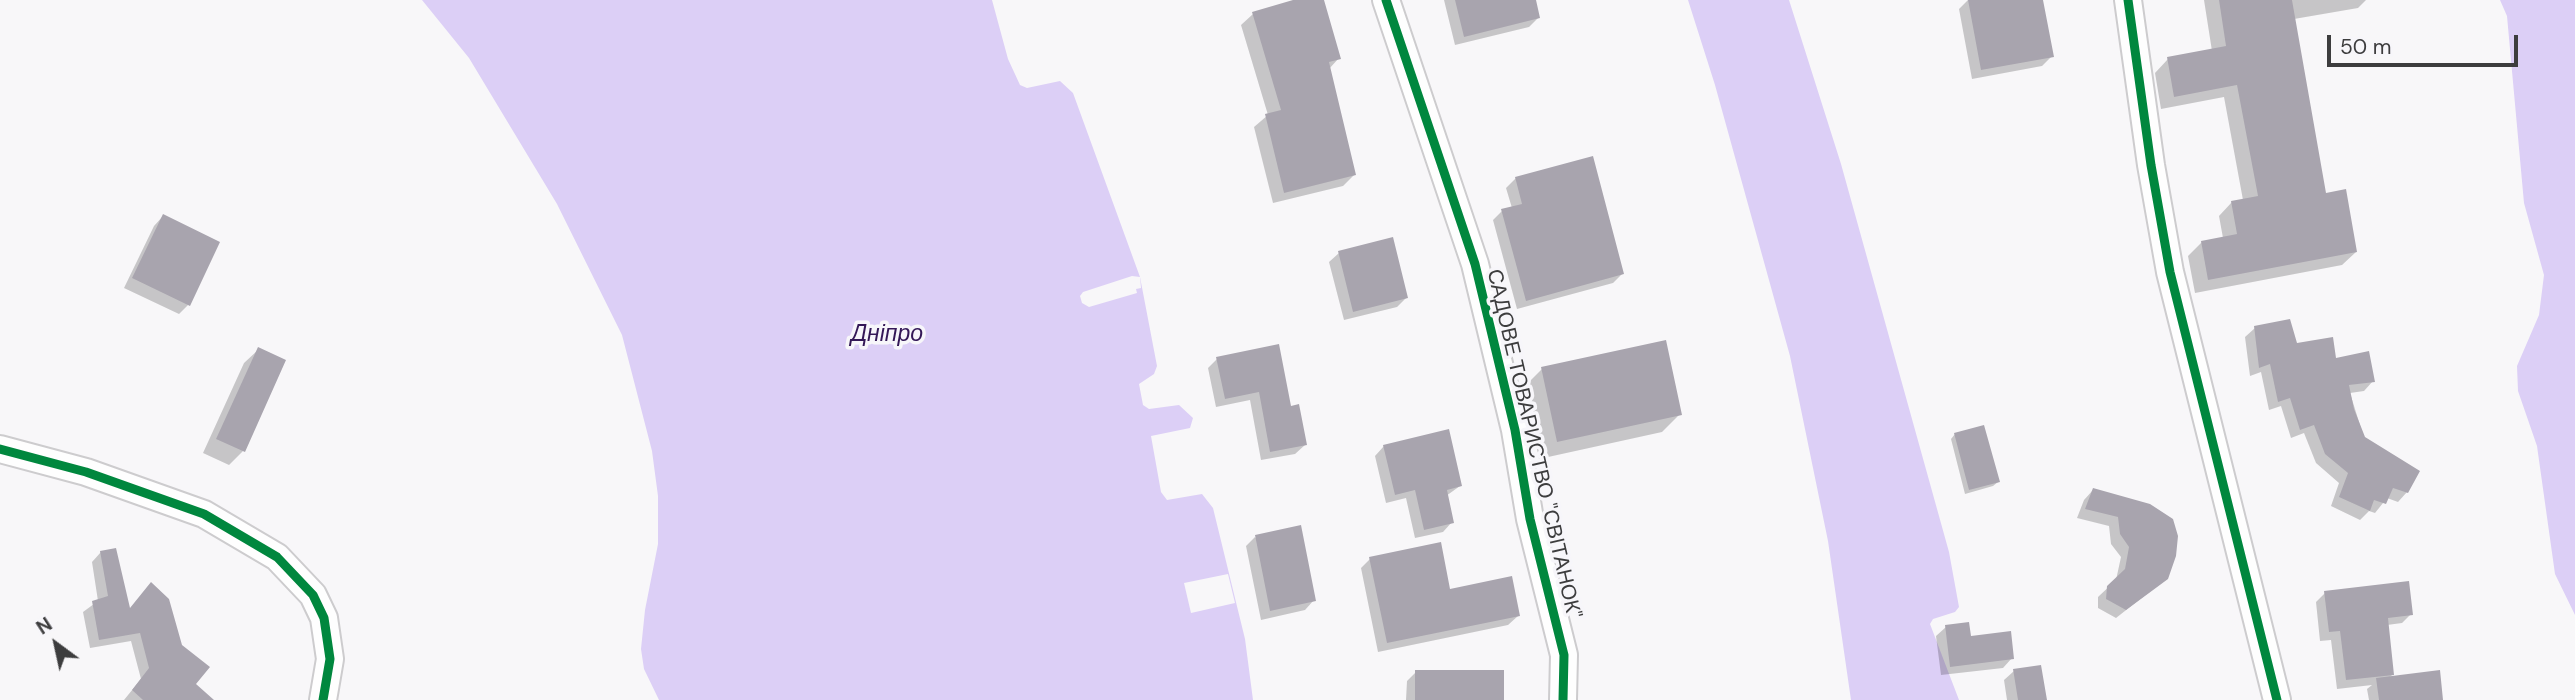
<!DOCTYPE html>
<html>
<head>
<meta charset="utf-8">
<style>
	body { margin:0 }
	#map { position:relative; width:2575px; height:700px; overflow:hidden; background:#f8f7f9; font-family:"DM Sans",sans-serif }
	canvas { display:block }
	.north { position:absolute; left:21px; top:609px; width:70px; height:70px; -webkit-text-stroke:5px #f7f6fa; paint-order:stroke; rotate:327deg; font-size:19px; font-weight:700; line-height:28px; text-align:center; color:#3d3d3e }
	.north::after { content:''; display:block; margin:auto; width:24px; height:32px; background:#3d3d3e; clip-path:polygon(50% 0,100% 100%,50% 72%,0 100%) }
	.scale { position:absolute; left:2327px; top:35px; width:191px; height:32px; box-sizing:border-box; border:4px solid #3d3d3e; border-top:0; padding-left:9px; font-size:21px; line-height:24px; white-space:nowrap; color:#3d3d3e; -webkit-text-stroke:5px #f7f6fa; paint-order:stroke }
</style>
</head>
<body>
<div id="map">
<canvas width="2575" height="700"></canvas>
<div class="north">N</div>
<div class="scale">50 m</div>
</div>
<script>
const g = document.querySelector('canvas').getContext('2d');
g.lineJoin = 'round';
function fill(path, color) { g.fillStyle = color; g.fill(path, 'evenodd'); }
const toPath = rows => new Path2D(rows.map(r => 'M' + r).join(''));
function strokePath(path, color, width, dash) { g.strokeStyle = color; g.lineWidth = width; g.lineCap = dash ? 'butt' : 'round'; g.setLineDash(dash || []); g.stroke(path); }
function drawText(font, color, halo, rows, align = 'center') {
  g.font = font + ' "DM Sans",sans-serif'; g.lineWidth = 7; g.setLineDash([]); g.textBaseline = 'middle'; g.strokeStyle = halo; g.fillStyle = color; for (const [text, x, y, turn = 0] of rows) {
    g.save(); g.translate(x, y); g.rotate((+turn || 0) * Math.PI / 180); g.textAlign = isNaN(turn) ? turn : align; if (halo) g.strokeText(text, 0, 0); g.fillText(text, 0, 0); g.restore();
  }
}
fill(toPath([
	[422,0,992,0,1008,59,1020,85,1027,88,1060,81,1073,93,1140,277,1157,366,1154,374,1139,384,1143,405,1149,409,1179,405,1193,418,1190,428,1151,436,1161,492,1167,500,1202,494,1213,508,1245,639,1253,700,659,700,644,669,641,649,645,610,658,544,658,496,652,451,622,335,557,204,469,58],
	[1688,0,1789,0,1841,164,1949,552,1959,607,1955,612,1933,619,1930,624,1959,700,1851,700,1828,541,1790,356,1715,85],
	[2500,0,2575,0,2575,615,2555,574,2537,446,2518,391,2517,366,2539,315,2544,275,2524,203,2507,16]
]), '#dccff6');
fill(toPath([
	[1132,276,1140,277,1141,288,1136,289,1137,293,1089,307,1082,303,1080,296,1083,292],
	[1228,574,1235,603,1191,613,1184,583]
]), '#f8f7f9');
fill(toPath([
	[1299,0,1322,0,1339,58,1329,69,1354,175,1343,186,1273,203,1254,127,1268,115,1241,25,1253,14],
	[1444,0,1534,0,1538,18,1529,27,1455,45],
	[1968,0,2041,0,2052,56,2042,66,1972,79,1959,9],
	[2204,0,2366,0,2358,8,2294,19,2325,195,2356,252,2342,265,2195,293,2188,256,2202,242,2223,238,2219,216,2232,202,2243,200,2224,97,2161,109,2155,73,2168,59,2212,51],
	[1516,178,1622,274,1613,283,1517,309,1493,220,1502,211,1512,208,1506,188],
	[163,216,188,305,179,314,124,288,154,226],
	[1339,253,1406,298,1397,307,1344,320,1329,262],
	[2255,328,2335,360,2373,381,2364,391,2350,393,2364,438,2407,492,2398,502,2387,498,2375,513,2369,511,2360,520,2331,506,2339,483,2316,463,2304,433,2291,438,2281,406,2269,410,2261,372,2250,376,2245,337],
	[258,350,243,451,229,465,203,453,244,363],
	[1217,359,1290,408,1305,445,1295,454,1261,460,1250,400,1216,407,1208,368],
	[1542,369,1680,414,1662,432,1539,459,1524,387],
	[1955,434,1998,482,1993,486,1965,494,1951,439],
	[1384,446,1460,486,1446,496,1452,522,1443,532,1415,538,1406,498,1386,503,1375,456],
	[2093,490,2149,505,2167,578,2116,618,2098,608,2098,597,2116,580,2121,557,2111,544,2109,526,2077,518,2084,500],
	[1255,537,1314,600,1305,610,1261,620,1246,546],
	[101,552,129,610,194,684,204,700,124,700,141,679,131,641,90,648,83,612,98,601,92,562],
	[1370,559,1449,591,1518,616,1508,625,1378,652,1361,568],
	[2325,593,2411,614,2402,623,2387,625,2393,674,2388,679,2441,700,2369,700,2367,689,2372,685,2337,689,2331,640,2320,641,2316,602],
	[1946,627,1969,638,2012,658,2003,668,1941,675,1936,636],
	[2014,671,2045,700,2007,700,2004,680],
	[1416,672,1502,700,1406,700,1407,681]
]), '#0003');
fill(toPath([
	[1293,0,1324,0,1341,59,1329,62,1356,175,1284,193,1265,114,1281,110,1252,12],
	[1455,0,1536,0,1540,18,1464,37],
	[1968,0,2043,0,2054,57,1981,70],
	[2219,0,2292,0,2326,193,2346,189,2357,252,2208,280,2201,241,2237,234,2231,201,2258,196,2237,85,2174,97,2167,57,2226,46],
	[1593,156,1624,274,1526,301,1501,209,1522,204,1515,177],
	[163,214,220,242,190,306,132,278],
	[1393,237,1408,298,1353,312,1338,251],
	[2290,319,2297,343,2333,337,2336,358,2369,351,2375,382,2349,385,2354,409,2365,437,2420,471,2408,493,2393,488,2386,504,2374,500,2370,511,2339,497,2348,473,2325,454,2314,425,2300,430,2290,398,2278,402,2270,364,2259,368,2254,326],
	[1666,340,1682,415,1557,442,1541,367],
	[1279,344,1291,406,1299,404,1307,445,1270,452,1259,392,1225,399,1216,357],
	[258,347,286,360,245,452,216,439],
	[1984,425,2000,482,1969,490,1954,433],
	[1449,429,1462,486,1447,490,1454,523,1424,530,1415,490,1395,495,1383,445],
	[2093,488,2150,504,2173,519,2178,536,2176,556,2168,579,2126,610,2106,599,2107,586,2125,569,2129,547,2120,534,2118,517,2085,509],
	[1301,525,1316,601,1270,611,1255,535],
	[1441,542,1450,589,1512,576,1520,616,1387,643,1369,557],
	[116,548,130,608,151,582,169,599,182,645,210,667,196,684,214,700,143,700,132,690,149,668,140,633,99,640,92,601,108,596,100,551],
	[2409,581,2413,615,2388,618,2394,675,2346,680,2340,631,2329,632,2324,591],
	[1969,622,1971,636,2011,631,2014,659,1950,667,1945,625],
	[2041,665,2047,700,2018,700,2013,669],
	[1415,670,1504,670,1504,700,1415,700],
	[2440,670,2443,700,2379,700,2376,678]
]), '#a8a4ae');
const minor = toPath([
	[1386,0,1475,264,1515,430,1530,519,1564,655,1563,700],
	[2128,0,2151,165,2170,272,2277,700],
	[0,449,86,472,204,514,277,557,313,595,324,618,330,659,323,700]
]);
strokePath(minor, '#cdccce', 30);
strokePath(minor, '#fefefe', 26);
strokePath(toPath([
	[1386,0,1475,264,1515,430,1530,519,1564,655,1563,700],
	[2128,0,2151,165,2170,272,2277,700],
	[0,449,86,472,204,514,277,557,313,595,324,618,330,659,323,700]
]), '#00873e', 9);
drawText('21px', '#3d3d3e', '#f7f6fa', [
	["САДОВЕ ТОВАРИСТВО \"СВІТАНОК\"",1533,444,77]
]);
drawText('italic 23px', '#341857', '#f7f6fa', [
	["Дніпро",887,335]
]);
</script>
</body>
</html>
